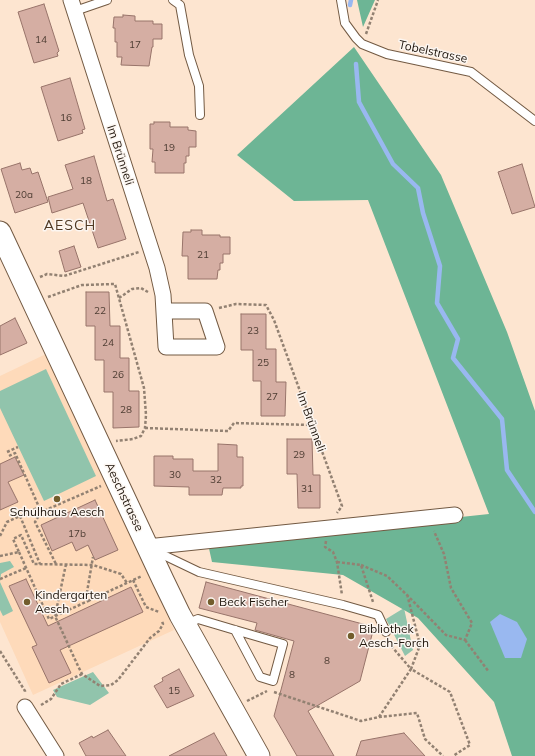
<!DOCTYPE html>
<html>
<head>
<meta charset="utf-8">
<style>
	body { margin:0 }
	canvas { display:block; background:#fde5d0 }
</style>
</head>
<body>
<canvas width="535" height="756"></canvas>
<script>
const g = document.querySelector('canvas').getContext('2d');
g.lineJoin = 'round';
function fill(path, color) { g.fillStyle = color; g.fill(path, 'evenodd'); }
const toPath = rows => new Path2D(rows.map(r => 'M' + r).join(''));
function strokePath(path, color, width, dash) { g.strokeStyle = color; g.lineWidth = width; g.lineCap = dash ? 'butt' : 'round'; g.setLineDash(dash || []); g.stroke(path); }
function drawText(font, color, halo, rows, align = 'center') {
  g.font = font + ' Mulish,sans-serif'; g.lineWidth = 3; g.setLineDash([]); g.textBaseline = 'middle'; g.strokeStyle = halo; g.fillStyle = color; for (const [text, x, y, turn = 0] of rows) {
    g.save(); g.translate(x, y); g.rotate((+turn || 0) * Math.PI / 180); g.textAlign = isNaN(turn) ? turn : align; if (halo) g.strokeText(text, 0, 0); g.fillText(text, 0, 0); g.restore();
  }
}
fill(toPath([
	[46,354,174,630,33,695,0,622,0,376]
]), '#fedaba');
fill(toPath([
	[46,369,96,476,44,501,0,408,0,391],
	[10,561,14,567,1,574,0,582,13,611,3,616,0,610,0,563],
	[404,608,413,650,405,656,386,619],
	[93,672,109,693,90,705,57,697,53,690]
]), '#91c4ac');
fill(toPath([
	[357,0,375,0,363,27],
	[354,47,441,175,507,332,535,411,535,756,512,756,494,702,418,618,343,575,212,562,208,544,489,514,368,200,294,201,237,155]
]), '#6db595');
fill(toPath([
	[500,614,517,622,527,639,521,658,505,658,490,622]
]), '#99b8f0');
strokePath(toPath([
	[350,5,351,0],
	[356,64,359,102,393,164,418,188,423,213,440,266,437,303,458,339,453,358,502,419,507,470,535,512]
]), '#99b8f0', 4.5);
const building = toPath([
	[44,4,59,51,57,53,58,56,34,63,18,12,44,4],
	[123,15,135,16,135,21,153,21,153,24,162,24,162,39,153,39,153,47,152,47,149,66,121,65,122,57,117,57,117,42,115,42,115,28,113,28,114,17,123,17,123,15],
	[70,78,85,129,82,130,83,133,58,141,41,87,70,78],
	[154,122,170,122,170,127,188,127,188,130,196,131,196,147,189,147,189,156,186,156,186,163,184,163,184,173,155,173,155,162,152,162,153,149,150,149,150,124,154,124,154,122],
	[94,156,107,201,113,199,126,239,98,248,83,203,52,213,48,197,73,189,65,165,94,156],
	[20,163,22,170,30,168,32,174,38,172,48,202,15,213,1,169,20,163],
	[522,164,535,207,512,214,498,172,522,164],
	[191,230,202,230,202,235,220,235,220,237,230,237,230,254,223,254,223,263,220,263,220,270,218,270,217,279,188,279,188,256,182,256,183,232,191,232,191,230],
	[74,246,81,267,65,272,59,251,74,246],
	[86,292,109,292,110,326,120,326,120,358,129,358,129,391,139,391,139,427,113,428,113,392,104,392,104,360,95,360,95,326,86,326,86,292],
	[241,314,266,314,266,349,276,349,276,382,286,382,285,416,261,416,261,381,253,381,253,350,241,350,241,314],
	[15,318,27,343,0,355,0,326,15,318],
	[287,439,312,439,313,475,320,475,320,508,298,508,297,474,287,474,287,439],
	[218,444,237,445,237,457,243,457,243,486,241,486,241,488,223,488,222,495,189,495,189,487,154,486,154,456,173,456,173,459,193,459,193,471,218,471,218,444],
	[15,457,24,475,8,482,18,502,0,510,0,464,15,457],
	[95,500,118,550,95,560,88,545,76,551,72,542,52,551,41,525,95,500],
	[26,579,48,626,131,587,143,612,60,650,71,673,49,683,32,647,37,645,9,586,26,579],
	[206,582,374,627,360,681,308,711,334,756,297,756,274,716,294,641,255,630,257,623,199,608,206,582],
	[179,669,194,696,167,708,154,686,163,681,162,678,179,669],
	[108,730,126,756,86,756,79,743,92,736,93,738,108,730],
	[214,733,227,756,169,756,214,733],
	[404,733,425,756,356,756,361,741,404,733]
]);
fill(building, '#d5aea3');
strokePath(building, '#98746a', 1);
const lane = toPath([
	[173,0,180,5,189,55,199,86,200,115],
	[341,0,345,23,356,38,362,44,387,54,471,72,535,121],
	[75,11,107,0],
	[153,550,199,572,343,605,378,615,386,632],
	[186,624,198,619,235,630,283,644,273,681,260,677,235,630]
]);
const street = toPath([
	[71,0,157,268,163,295,166,347,217,347,205,311,165,311],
	[147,547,455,515],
	[25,707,56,756]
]);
const secondary = toPath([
	[0,232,163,580,180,615,259,756]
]);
strokePath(lane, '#735a43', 10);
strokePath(street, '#735a43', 17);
strokePath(secondary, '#735a43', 23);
strokePath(toPath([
	[366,34,378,0],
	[40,277,47,274,64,276,139,252],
	[48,297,82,285,115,284,144,388,146,415,145,428,141,436,133,439,116,441],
	[119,298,132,289,141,288,148,292],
	[219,308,236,304,266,305,274,320,342,506,337,513],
	[145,428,228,431,234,423,312,425],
	[7,452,18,447],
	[9,456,15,453,39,507],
	[41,512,35,522,56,564],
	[20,516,40,564],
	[0,536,7,522,39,507,41,512,101,486],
	[326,541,325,547,333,552,337,562,342,595],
	[19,552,49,619,88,601,86,598],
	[0,556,19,552,13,539,21,535,34,564,93,565,121,574,127,583],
	[337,562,361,565,373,602],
	[66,564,55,616,78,666,82,674,100,686,111,685,118,680,150,638,159,631,163,624,162,621],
	[361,565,387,576,406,594,446,635,465,640,472,623,451,588,444,554,434,531],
	[0,579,26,568],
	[133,580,146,607,159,612],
	[88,601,142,576],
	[465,640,489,672],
	[390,641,393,648,411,669,420,645,407,594],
	[0,651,25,691,25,693],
	[274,692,361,721,379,717,417,713,425,739,443,756],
	[247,701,267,691],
	[41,705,51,699,61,684,82,674],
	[379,717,411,669,450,692,470,745,453,756]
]), '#928172', 2.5, [3, 2]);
strokePath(lane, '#fff', 8);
strokePath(street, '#fff', 15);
strokePath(secondary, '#fff', 21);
strokePath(toPath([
	[86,598,93,557]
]), '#928172', 2.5, [3, 2]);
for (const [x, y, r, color] of [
	[57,499,4,"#725d2c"],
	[27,602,4,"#725d2c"],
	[211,602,4,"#725d2c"],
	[351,636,4,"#725d2c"]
]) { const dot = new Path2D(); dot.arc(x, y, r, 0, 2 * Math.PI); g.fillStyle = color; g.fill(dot); strokePath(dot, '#fcf6f1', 1.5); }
drawText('10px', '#4d3c32', null, [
	["14",41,40],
	["17",135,45],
	["16",66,118],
	["19",169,148],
	["18",86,181],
	["20a",24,195],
	["21",203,255],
	["22",100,311],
	["23",253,331],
	["24",108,343],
	["25",263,363],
	["26",118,375],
	["27",272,397],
	["28",126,410],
	["29",299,455],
	["30",175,475],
	["32",216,480],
	["31",307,489],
	["17b",77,534],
	["8",327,661],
	["8",292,675],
	["15",174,691]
]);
drawText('12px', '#20160d', '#fcf6f1', [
	["Tobelstrasse",433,52,12],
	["Im Brünneli",120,155,72],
	["Im Brünneli",311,422,70],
	["Aeschstrasse",124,497,65]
]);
drawText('12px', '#20160d', '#fcf6f1', [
	["Schulhaus Aesch",57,512,"center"],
	["Kindergarten",35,595],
	["Aesch",35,609],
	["Beck Fischer",219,602],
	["Bibliothek",359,629],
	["Aesch-Forch",359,643]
], 'left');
g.letterSpacing = '1px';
drawText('14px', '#503923', '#fcf6f1', [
	["AESCH",70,226]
]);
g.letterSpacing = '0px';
</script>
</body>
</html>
